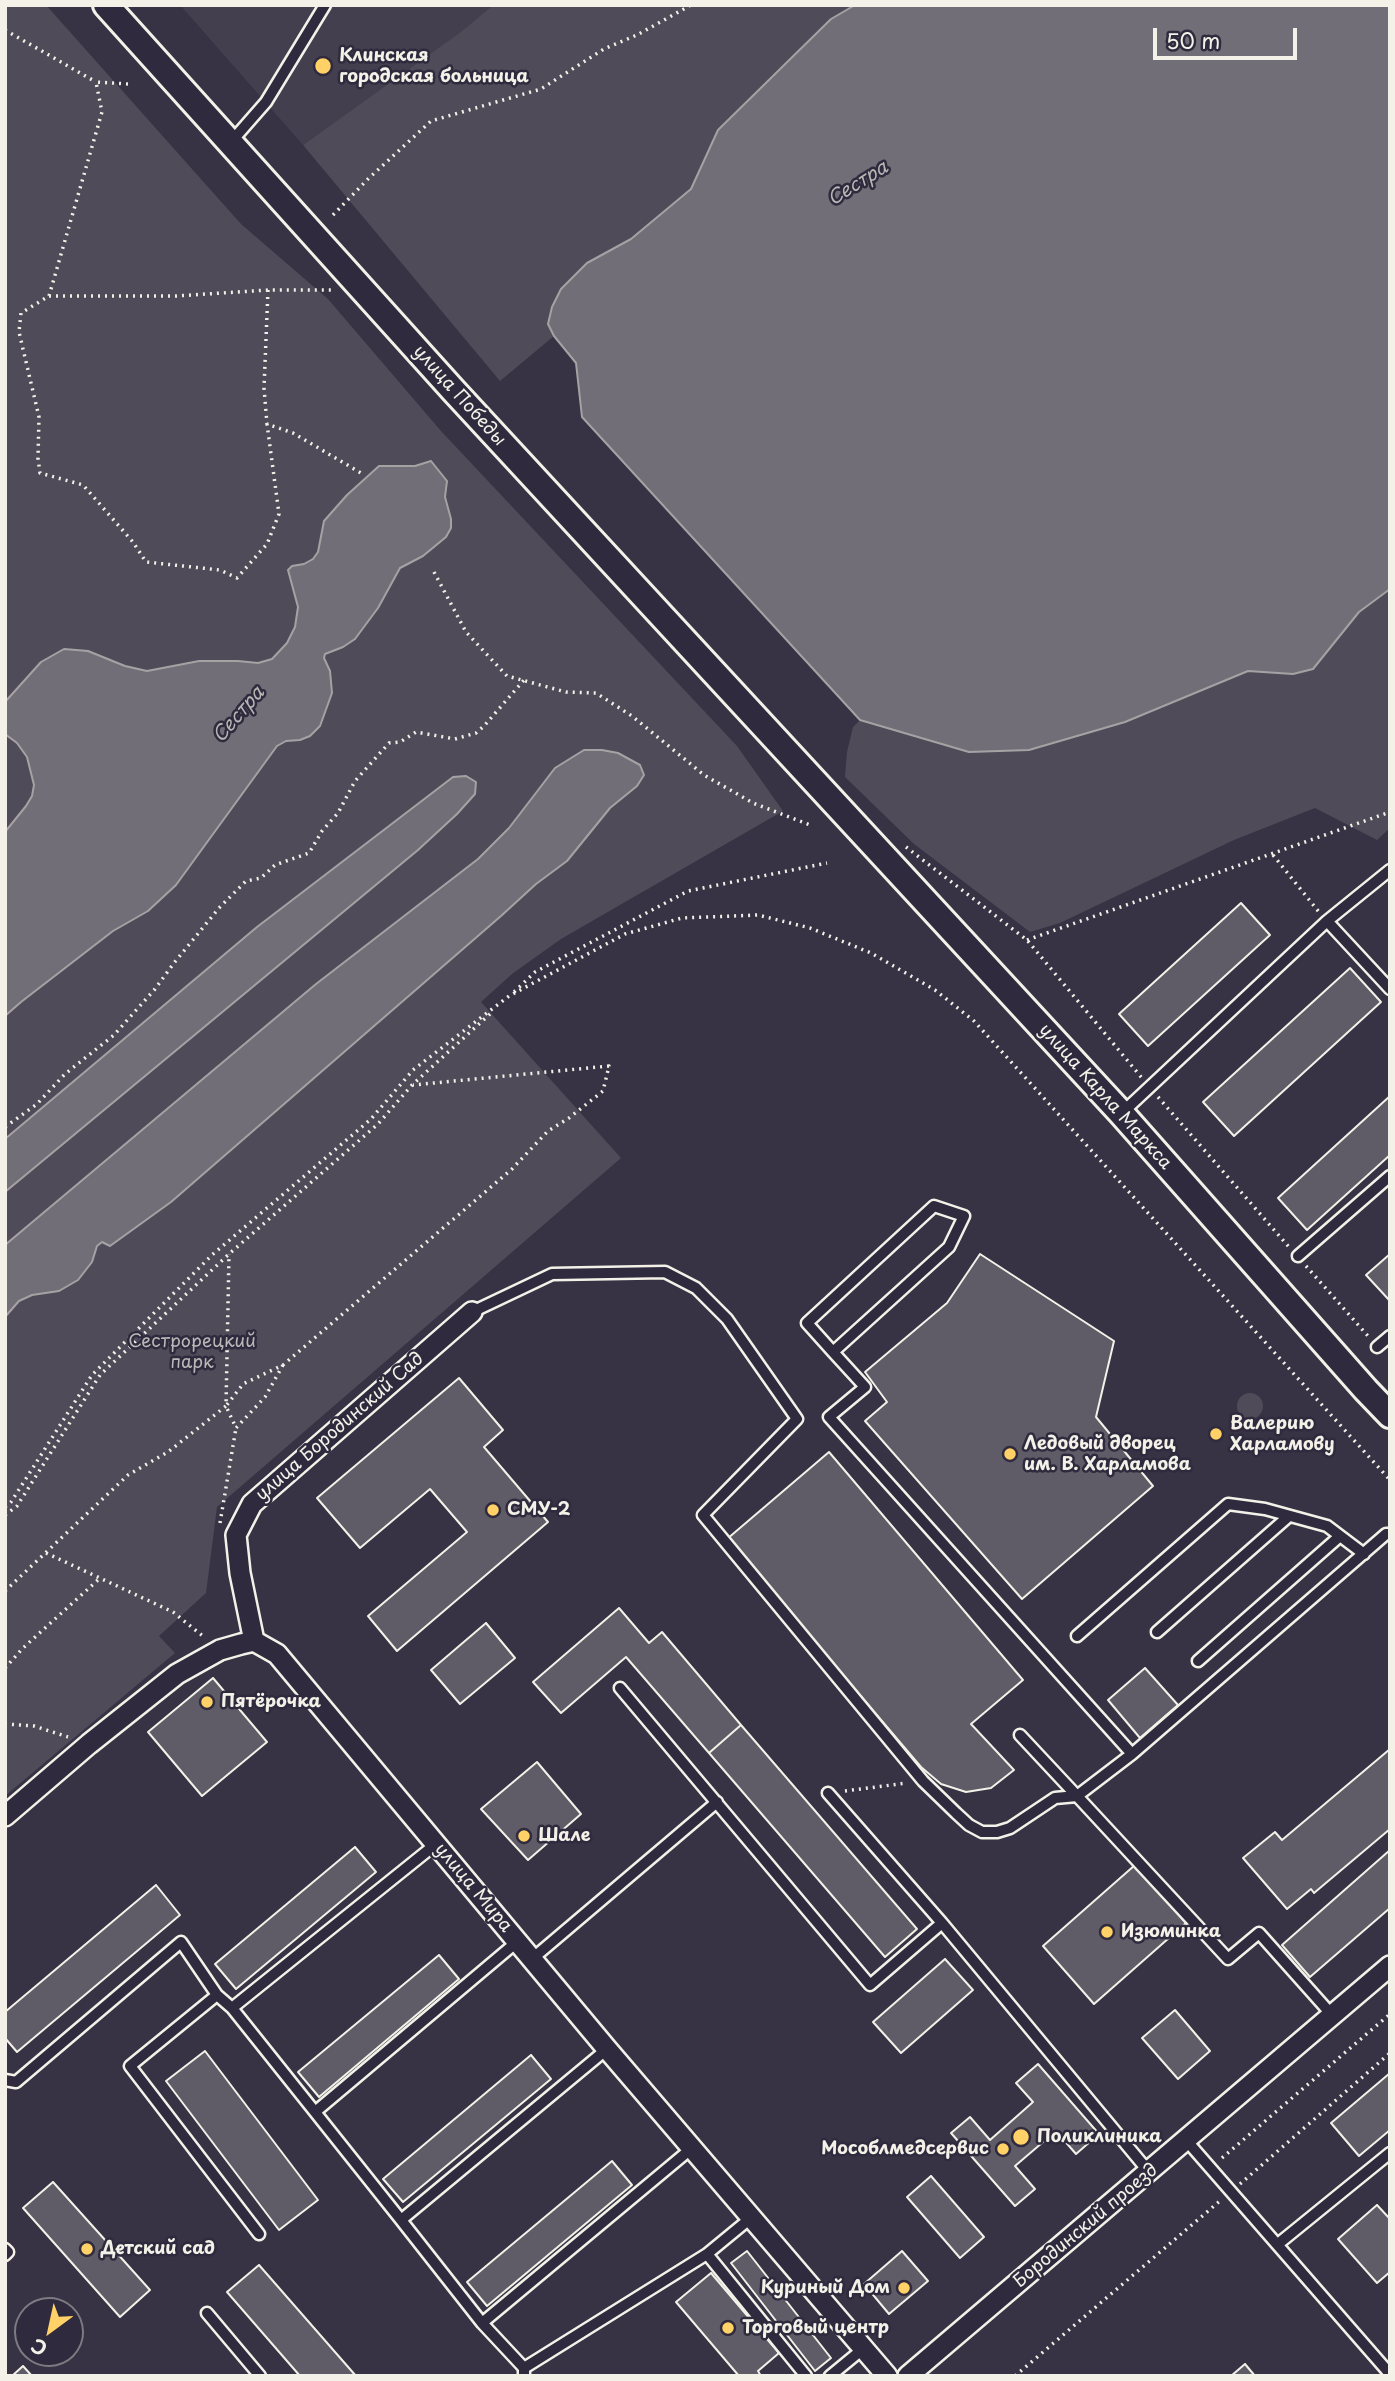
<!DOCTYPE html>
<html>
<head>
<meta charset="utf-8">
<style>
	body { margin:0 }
	#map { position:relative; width:1395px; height:2381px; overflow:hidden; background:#373244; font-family:"Playpen Sans",sans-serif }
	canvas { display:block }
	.frame { position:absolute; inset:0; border:7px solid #f4f1e8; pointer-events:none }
	.north { position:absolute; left:14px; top:2297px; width:70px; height:70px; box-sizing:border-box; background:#2f2a3d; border:2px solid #7e7a81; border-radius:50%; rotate:213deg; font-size:19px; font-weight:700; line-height:28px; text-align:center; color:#f4f1e8 }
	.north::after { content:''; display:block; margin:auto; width:24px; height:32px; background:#ffd166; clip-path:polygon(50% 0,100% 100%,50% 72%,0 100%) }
	.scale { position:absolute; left:1153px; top:28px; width:144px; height:32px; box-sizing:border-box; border:4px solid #f4f1e8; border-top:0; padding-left:9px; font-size:21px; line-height:24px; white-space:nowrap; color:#f4f1e8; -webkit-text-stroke:5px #2f2a3d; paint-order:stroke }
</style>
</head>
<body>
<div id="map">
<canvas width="1395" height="2381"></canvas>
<div class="frame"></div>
<div class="north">С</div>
<div class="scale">50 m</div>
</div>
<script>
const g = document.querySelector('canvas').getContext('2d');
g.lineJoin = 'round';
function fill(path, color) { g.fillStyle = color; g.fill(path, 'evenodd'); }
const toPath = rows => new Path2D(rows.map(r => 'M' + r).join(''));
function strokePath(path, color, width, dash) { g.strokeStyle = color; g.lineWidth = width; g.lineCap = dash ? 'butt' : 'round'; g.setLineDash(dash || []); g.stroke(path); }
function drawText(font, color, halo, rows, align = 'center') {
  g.font = font + ' "Playpen Sans",sans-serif'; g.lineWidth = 5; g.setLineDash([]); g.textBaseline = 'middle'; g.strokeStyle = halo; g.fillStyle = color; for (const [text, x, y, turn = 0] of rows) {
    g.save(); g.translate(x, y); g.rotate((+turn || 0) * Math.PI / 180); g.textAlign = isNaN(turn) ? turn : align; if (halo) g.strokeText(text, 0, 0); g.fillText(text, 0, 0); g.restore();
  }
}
fill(toPath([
	[180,5,493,5,462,31,303,145]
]), '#433f4e');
fill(toPath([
	[5,5,46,5,241,224,328,299,441,431,737,746,783,811,561,939,512,974,481,1002,621,1158,217,1507,206,1593,159,1636,175,1653,5,1796,6,1315,19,1301,32,1295,59,1291,92,1262,97,1246,102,1242,110,1246,171,1202,501,916,536,884,567,861,610,808,637,786,537,790,509,828,478,859,316,984,5,1245,5,1192,47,1157,466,776,452,778,257,927,5,1139,5,1016,21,1002,113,931,148,911,176,885,277,745,286,741,300,740,325,660,324,654,343,647,355,639,378,608,400,568,451,528,451,519,445,496,447,481,431,462,415,466,379,466,347,495,324,521,318,552,313,559,304,564,292,566,288,570,298,607,295,627,287,643,272,659,258,664,220,660,147,671,125,666,41,662,5,702],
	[493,5,855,5,830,19,718,130,691,189,631,239,587,263,561,289,552,307,548,323,554,336,500,381,303,145,462,31],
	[1390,589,1390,828,1377,840,1315,808,1234,840,1060,923,1030,932,914,844,845,777,847,752,853,727,860,720,969,752,1125,722,1248,671,1292,674,1313,669,1359,612],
	[5,734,17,743,27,757,34,785,32,796,26,806,5,832],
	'1237 1406a13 13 0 1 1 26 0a13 13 0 1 1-26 0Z'
]), '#504b59');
const water = toPath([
	[855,5,1390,5,1390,589,1359,612,1313,669,1293,674,1248,671,1125,722,1029,750,969,752,860,720,582,417,576,363,554,336,548,324,552,307,561,289,587,263,631,239,691,189,718,130,831,19,855,5],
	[431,461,447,481,445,497,451,519,451,528,446,537,423,556,400,568,378,608,355,639,343,647,325,654,324,658,330,671,332,693,320,726,310,736,300,740,286,741,277,746,176,885,148,911,113,931,21,1002,5,1016,5,832,26,806,32,796,34,785,27,757,17,743,5,734,5,702,41,662,64,649,88,651,125,666,147,671,199,661,238,661,258,663,272,659,287,643,295,627,298,607,288,570,292,566,304,564,313,559,318,552,324,521,347,495,379,466,415,466,431,461],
	[584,750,602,750,618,753,640,765,644,775,637,786,610,808,567,861,536,884,501,916,171,1202,110,1246,102,1242,97,1246,92,1262,78,1280,59,1291,32,1295,19,1301,5,1317,5,1245,316,984,478,859,509,828,555,768,584,750],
	[466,776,476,782,475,794,457,814,418,850,5,1192,5,1139,257,927,453,777,466,776]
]);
fill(water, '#726e77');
strokePath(water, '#a6a2a4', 2);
const building = toPath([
	[1241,903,1270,935,1148,1046,1119,1014,1241,903],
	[1350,968,1381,1002,1234,1136,1203,1102,1350,968],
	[1390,1096,1390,1155,1307,1230,1278,1198,1390,1096],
	[980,1254,1114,1341,1096,1417,1153,1486,1022,1599,865,1421,887,1402,865,1372,947,1303,980,1254],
	[1390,1254,1390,1301,1366,1275,1390,1254],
	[459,1378,503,1430,484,1447,548,1522,397,1651,368,1616,467,1532,430,1489,360,1548,317,1498,459,1378],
	[829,1452,1023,1680,971,1724,1014,1770,991,1788,966,1792,941,1784,921,1767,727,1539,829,1452],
	[619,1608,649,1643,662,1632,741,1725,709,1753,626,1657,561,1713,533,1682,619,1608],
	[486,1623,515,1658,460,1704,431,1670,486,1623],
	[1145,1668,1178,1705,1140,1738,1108,1700,1145,1668],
	[213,1678,267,1742,202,1796,148,1732,213,1678],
	[741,1725,917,1929,885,1957,709,1753,741,1725],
	[1390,1749,1390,1829,1314,1893,1311,1889,1287,1909,1243,1858,1275,1832,1282,1840,1390,1749],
	[537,1762,581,1814,528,1860,481,1809,537,1762],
	[355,1847,376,1872,236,1989,215,1964,355,1847],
	[1390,1850,1390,1908,1310,1977,1282,1945,1390,1850],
	[1135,1865,1186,1923,1094,2004,1043,1946,1135,1865],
	[156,1885,180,1915,17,2052,5,2038,5,2012,156,1885],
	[439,1955,459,1979,319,2097,298,2072,439,1955],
	[945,1959,973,1990,901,2053,873,2022,945,1959],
	[1175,2010,1210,2051,1178,2079,1142,2038,1175,2010],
	[205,2051,318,2200,279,2230,166,2081,205,2051],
	[531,2055,551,2079,403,2202,383,2179,531,2055],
	[1038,2064,1099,2134,1076,2154,1056,2131,1015,2166,1035,2189,1015,2206,951,2133,970,2117,990,2140,1033,2102,1016,2083,1038,2064],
	[1390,2073,1390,2130,1359,2156,1331,2123,1390,2073],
	[612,2161,632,2185,487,2306,467,2282,612,2161],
	[931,2176,984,2237,960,2258,907,2197,931,2176],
	[53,2182,150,2290,120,2317,23,2208,53,2182],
	[1377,2205,1390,2219,1390,2272,1377,2283,1338,2239,1377,2205],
	[747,2251,831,2358,815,2371,731,2263,747,2251],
	[902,2251,928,2281,889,2314,864,2284,902,2251],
	[259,2265,356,2376,300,2376,227,2292,259,2265],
	[711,2273,779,2353,758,2371,761,2376,739,2376,676,2302,711,2273],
	[1245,2364,1255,2376,1231,2376,1245,2364],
	[23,2366,32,2376,12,2376,23,2366]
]);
fill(building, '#5f5c67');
strokePath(building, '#f4f1e8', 2);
const service = toPath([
	[231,142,266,102,325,5],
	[1327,921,1390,989],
	[1123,1112,1327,921,1390,870],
	[1298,1256,1390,1176],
	[472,1312,552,1274,665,1272,696,1288,727,1319,797,1419,703,1515,923,1781,956,1813,969,1825,982,1832,997,1832,1010,1828,1055,1798,1077,1796,1228,1959,1259,1933,1332,2015],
	[1377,1347,1390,1336],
	[833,1352,949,1247,964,1216,934,1206,807,1323,833,1352,865,1387,829,1417,1132,1754,1386,1534,1390,1534],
	[1157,1632,1289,1516],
	[1077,1636,1228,1504,1265,1509,1327,1526,1364,1554],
	[1198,1661,1340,1536],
	[620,1688,870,1985,942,1923],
	[1020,1735,1077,1796,1132,1754],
	[828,1793,942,1923,1149,2172],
	[532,1959,717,1802],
	[217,1995,130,2066,259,2234],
	[232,2008,315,2112,518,1941],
	[5,2080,16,2082,181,1942,217,1995,232,2008,436,1844],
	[315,2112,401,2220,607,2049],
	[1186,2140,1390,2374],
	[401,2220,482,2323,692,2148],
	[1278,2244,1390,2153],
	[5,2249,8,2252,5,2255],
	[707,2254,806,2376],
	[207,2313,260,2376],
	[482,2323,524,2368],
	[524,2376,524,2368,707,2254,752,2217],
	[830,2376,864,2348]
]);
const minor = toPath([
	[254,1641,240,1573,236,1535,252,1504,472,1312],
	[5,1816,89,1744,177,1674,220,1650,241,1644,254,1641,277,1654,607,2049,887,2376],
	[908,2376,1390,1966]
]);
const tertiary = toPath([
	[106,5,453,390,1121,1113,1366,1390,1390,1415]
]);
strokePath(service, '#f4f1e8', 15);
strokePath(minor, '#f4f1e8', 24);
strokePath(tertiary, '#f4f1e8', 30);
strokePath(toPath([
	[5,30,96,82],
	[128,84,96,82,102,112,49,296,21,313,19,332,39,417,38,458,40,473,83,485,133,542,146,562,220,570,237,578,267,544,279,514,267,424],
	[333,215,368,179,431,121,541,89,604,49,637,35,691,5],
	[268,290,264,388,267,424,293,433,361,473],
	[49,296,176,296,268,290,332,290],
	[434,572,466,632,507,676,566,692,596,693,632,716,704,775,753,803,813,826],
	[906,847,1027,940,1142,1078],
	[1273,855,1319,912],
	[1027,940,1390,812],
	[514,992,535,972,688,891,827,863],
	[1158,1097,1289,1247],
	[5,1127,37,1104,65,1074,114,1035,155,989,174,963,219,908,246,881,261,878,275,865,309,853,322,831,338,813,355,781,389,743,400,742,416,732,455,739,476,733,484,726,524,680],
	[1306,1266,1368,1336],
	[283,1365,265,1397,236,1428,226,1406,243,1384,283,1365,512,1169,548,1131,569,1118,603,1091,609,1066,413,1085],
	[5,1507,11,1502,92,1375,212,1255,371,1119,413,1070,509,996,625,934,682,918,758,915,810,928,871,953,935,990,974,1021,1390,1480],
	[5,1515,17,1506,100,1375,229,1254,378,1124,412,1085,490,1014],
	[220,1523,236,1428],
	[46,1553,173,1612,204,1637],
	[5,1591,128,1475,168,1452,226,1406,229,1254],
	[5,1668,23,1648,99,1579],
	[5,1724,34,1726,68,1737],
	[845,1791,907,1783],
	[1222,2158,1390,2014],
	[1240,2184,1390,2053],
	[1015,2376,1221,2200]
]), '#f4f1e8', 3.5, [2, 5]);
strokePath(service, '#2f2a3d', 10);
strokePath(minor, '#2f2a3d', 19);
strokePath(tertiary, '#2f2a3d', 24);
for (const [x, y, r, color] of [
	[323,66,9,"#ffd166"],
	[1216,1434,7,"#ffd166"],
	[1010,1454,7,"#ffd166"],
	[493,1510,7,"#ffd166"],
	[207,1702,7,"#ffd166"],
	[524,1836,7,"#ffd166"],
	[1107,1932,7,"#ffd166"],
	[1021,2137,9,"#ffd166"],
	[1003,2149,7,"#ffd166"],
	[87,2249,7,"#ffd166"],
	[904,2288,7,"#ffd166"],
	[728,2328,7,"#ffd166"]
]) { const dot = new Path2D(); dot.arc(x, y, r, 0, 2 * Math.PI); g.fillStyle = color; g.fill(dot); strokePath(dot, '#2f2a3d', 2.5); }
drawText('bold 18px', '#f4f1e8', '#2f2a3d', [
	["Клинская",339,56],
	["городская больница",339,77],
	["Валерию",1230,1424],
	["Харламову",1230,1445],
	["Ледовый дворец",1024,1444],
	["им. В. Харламова",1024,1465],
	["СМУ-2",507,1510],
	["Пятёрочка",221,1702],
	["Шале",538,1836],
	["Изюминка",1121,1932],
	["Поликлиника",1037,2137],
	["Мособлмедсервис",989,2149,"right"],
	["Детский сад",101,2249],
	["Куриный Дом",890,2288,"right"],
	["Торговый центр",742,2328]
], 'left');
drawText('18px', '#f4f1e8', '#2f2a3d', [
	["улица Победы",459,396,48],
	["улица Карла Маркса",1105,1097,48],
	["улица Бородинский Сад",340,1427,-41],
	["улица Мира",473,1888,50],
	["Бородинский проезд",1086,2226,-40]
]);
drawText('18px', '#bbb7b6', '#2f2a3d', [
	["Сестрорецкий",192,1342],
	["парк",192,1363]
]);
drawText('italic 19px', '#bab6b5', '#2f2a3d', [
	["Сестра",858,184,-32],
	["Сестра",239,715,-49]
]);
</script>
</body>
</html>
